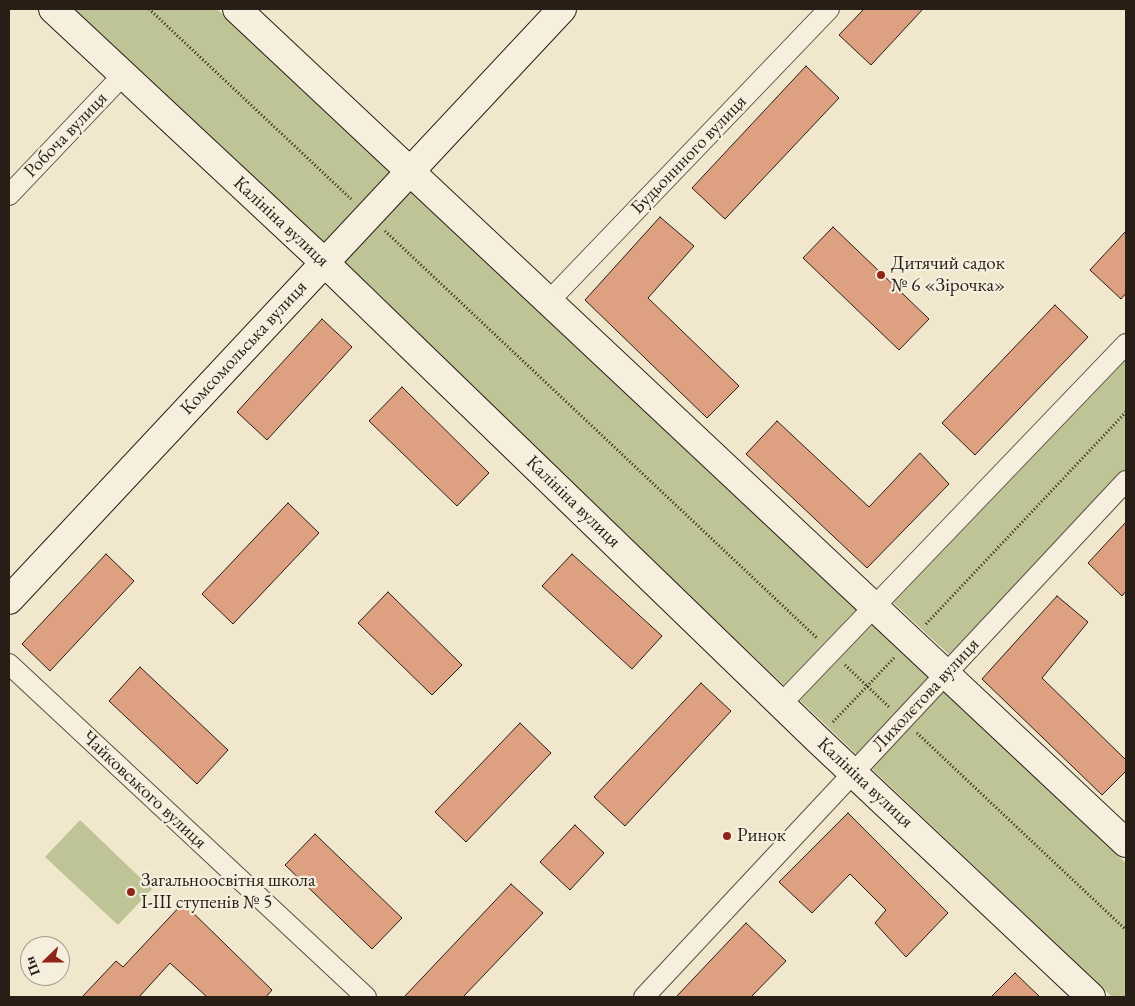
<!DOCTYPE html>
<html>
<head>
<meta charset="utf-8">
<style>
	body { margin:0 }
	#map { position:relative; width:1135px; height:1006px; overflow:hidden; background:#f1e7cd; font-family:"EB Garamond",serif }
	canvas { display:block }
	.frame { position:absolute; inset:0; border:10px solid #281e16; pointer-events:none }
	.north { position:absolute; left:20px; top:936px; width:50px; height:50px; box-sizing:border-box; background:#f6efde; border:1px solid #a49b8e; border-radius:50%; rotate:248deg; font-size:14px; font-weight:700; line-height:20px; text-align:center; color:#281e16 }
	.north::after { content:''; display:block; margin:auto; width:18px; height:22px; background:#8f2418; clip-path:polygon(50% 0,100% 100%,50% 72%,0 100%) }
</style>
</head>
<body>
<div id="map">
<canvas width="1135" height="1006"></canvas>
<div class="frame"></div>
<div class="north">Пн</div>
</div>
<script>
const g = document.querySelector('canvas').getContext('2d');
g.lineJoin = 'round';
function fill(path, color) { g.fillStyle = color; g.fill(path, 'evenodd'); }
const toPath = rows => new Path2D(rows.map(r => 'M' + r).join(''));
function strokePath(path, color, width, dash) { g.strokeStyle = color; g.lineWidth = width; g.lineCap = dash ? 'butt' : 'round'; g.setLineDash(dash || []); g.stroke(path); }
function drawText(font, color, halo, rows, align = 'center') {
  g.font = font + ' "EB Garamond",serif'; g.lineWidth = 4.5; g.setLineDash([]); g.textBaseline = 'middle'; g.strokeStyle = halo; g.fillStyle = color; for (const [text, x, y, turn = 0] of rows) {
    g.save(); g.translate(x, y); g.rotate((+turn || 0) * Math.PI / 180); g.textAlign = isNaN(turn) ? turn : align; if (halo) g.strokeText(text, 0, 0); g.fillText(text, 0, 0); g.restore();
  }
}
fill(toPath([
	[72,9,217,9,1126,863,1126,997,1112,997],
	[1126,344,1126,481,957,662,886,596],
	[80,820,152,889,118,925,45,857]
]), '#bec495');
const building = toPath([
	[864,9,923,9,871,65,839,35,864,9],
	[806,66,839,98,725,219,692,188,806,66],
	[660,217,694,246,648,298,739,386,707,418,585,300,660,217],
	[833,227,929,319,899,350,803,258,833,227],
	[1126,231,1126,293,1121,299,1090,270,1126,231],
	[1055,305,1088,337,975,455,942,423,1055,305],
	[322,319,352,347,267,440,237,412,322,319],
	[402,387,489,473,457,506,369,421,402,387],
	[777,421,869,507,920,453,949,484,867,568,746,454,777,421],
	[288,503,319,533,233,624,202,594,288,503],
	[1126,522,1126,591,1122,596,1088,563,1126,522],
	[106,554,134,581,50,671,22,644,106,554],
	[572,554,662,636,632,669,542,586,572,554],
	[388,592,462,665,432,695,358,623,388,592],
	[1057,596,1088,622,1042,678,1126,760,1126,771,1102,795,982,679,1057,596],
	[140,667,228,750,197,784,109,701,140,667],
	[701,683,731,711,625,826,594,797,701,683],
	[520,723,551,753,466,842,435,812,520,723],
	[848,813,948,913,906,957,875,923,886,910,850,874,812,913,779,882,848,813],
	[575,825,604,853,570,890,540,862,575,825],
	[315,834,402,918,372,949,285,865,315,834],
	[511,884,543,913,463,997,404,997,511,884],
	[183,903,272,990,266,997,207,997,170,963,139,997,82,997,116,961,123,967,183,903],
	[746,923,786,961,751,997,676,997,746,923],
	[1015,973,1040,997,991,997,1015,973]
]);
fill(building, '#dda080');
strokePath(building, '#281e16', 1);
const street = toPath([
	[9,195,123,75],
	[549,301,829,9],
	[9,664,366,997],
	[781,704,1126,344],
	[644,997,1126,481]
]);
const secondary = toPath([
	[53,9,324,262,817,739,1091,997],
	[237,9,1126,843],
	[9,600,562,9]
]);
strokePath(street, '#5a5044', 22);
strokePath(secondary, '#281e16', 30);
strokePath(toPath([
	[149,9,351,199],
	[385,231,817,638],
	[926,624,1126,412],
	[845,665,889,707],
	[833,722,894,658],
	[917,733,1126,930]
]), '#281e16', 3, [1, 2.5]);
strokePath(street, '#f6efde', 20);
strokePath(secondary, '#f6efde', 28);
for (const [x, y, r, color] of [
	[881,275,5,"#8f2418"],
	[727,836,5,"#8f2418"],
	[131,892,5,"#8f2418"]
]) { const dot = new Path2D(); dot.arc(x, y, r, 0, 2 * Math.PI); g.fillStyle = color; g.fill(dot); strokePath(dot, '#f6efde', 2); }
drawText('19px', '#281e16', '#f6efde', [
	["Робоча вулиця",66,135,-46],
	["Будьоннного вулиця",689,155,-46],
	["Калініна вулиця",281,222,43],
	["Комсомольська вулиця",244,348,-47],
	["Калініна вулиця",573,502,44],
	["Лихолєтова вулиця",926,695,-47],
	["Калініна вулиця",865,783,43],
	["Чайковського вулиця",144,790,43]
]);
drawText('19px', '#281e16', '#f6efde', [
	["Дитячий садок",891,264],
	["№ 6 «Зірочка»",891,286],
	["Ринок",737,836],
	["Загальноосвітня школа",141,881],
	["І-ІІІ ступенів № 5",141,903]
], 'left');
</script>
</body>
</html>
